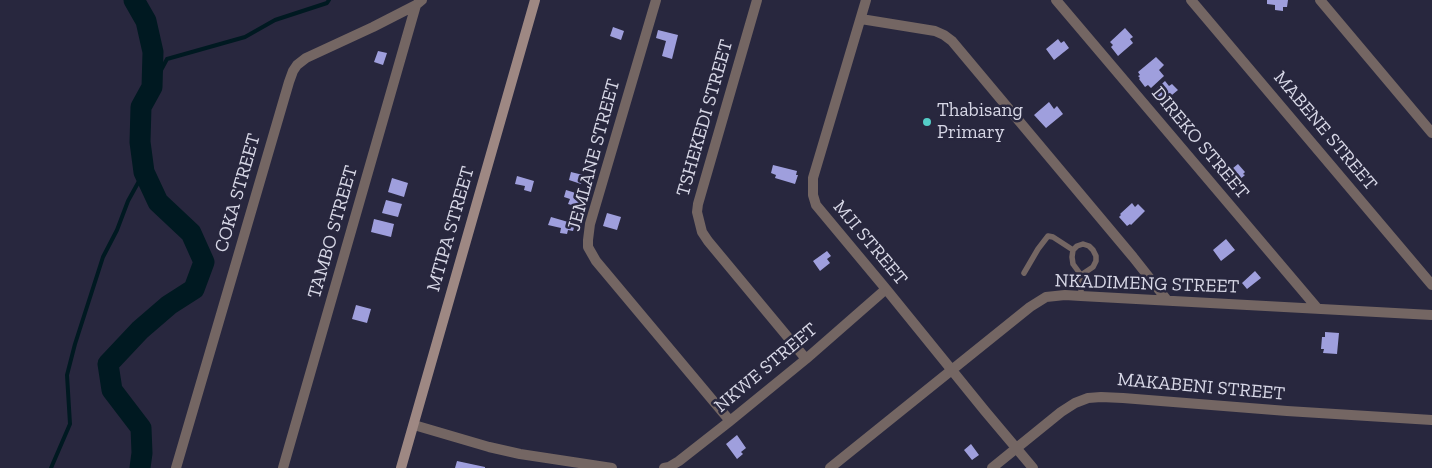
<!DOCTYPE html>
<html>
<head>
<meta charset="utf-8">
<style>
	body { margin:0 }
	canvas { display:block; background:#28273e }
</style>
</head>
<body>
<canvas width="1432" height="468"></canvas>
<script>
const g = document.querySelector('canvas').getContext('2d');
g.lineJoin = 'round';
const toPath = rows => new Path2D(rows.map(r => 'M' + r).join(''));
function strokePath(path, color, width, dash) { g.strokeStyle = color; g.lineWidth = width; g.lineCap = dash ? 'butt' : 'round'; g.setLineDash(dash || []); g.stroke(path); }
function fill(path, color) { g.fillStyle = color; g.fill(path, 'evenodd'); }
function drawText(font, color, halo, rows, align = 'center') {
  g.font = font + ' "Zilla Slab",serif'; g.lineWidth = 5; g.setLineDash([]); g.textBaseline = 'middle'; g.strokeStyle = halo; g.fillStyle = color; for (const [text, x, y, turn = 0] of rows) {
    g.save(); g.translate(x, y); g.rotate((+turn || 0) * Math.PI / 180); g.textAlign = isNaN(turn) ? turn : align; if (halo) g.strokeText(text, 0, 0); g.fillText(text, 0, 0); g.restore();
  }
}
strokePath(toPath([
	[152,87,167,59,245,37,275,20,327,3,329,0],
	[51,468,70,424,67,375,75,344,103,257,117,230,128,201,144,172]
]), '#001921', 4);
strokePath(toPath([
	[134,0,146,21,153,52,152,87,141,107,140,142,144,172,158,202,191,233,204,262,194,289,169,305,140,330,108,364,112,390,141,428,142,453,140,468]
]), '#001921', 21);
fill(toPath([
	[1267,0,1288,0,1287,7,1283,7,1283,11,1275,10,1275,5,1267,4],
	[613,27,624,31,621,40,610,36],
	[1125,28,1133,37,1130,39,1133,43,1118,56,1111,47,1113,45,1110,42],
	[658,30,678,35,672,59,662,56,666,41,656,38],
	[1058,39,1061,43,1064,41,1069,48,1054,60,1046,49],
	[378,51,387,53,383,65,374,62],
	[1156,57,1164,65,1159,70,1164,76,1151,88,1148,85,1145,87,1139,79,1140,78,1138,76,1140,75,1138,72],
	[1165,81,1169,86,1172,84,1178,90,1161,104,1153,93,1156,91,1155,90],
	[1049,102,1054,109,1057,106,1063,114,1046,128,1034,115],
	[1238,164,1245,172,1243,174,1245,175,1231,187,1222,176,1226,172,1227,173],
	[773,165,797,171,796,175,798,175,795,184,775,178,776,175,771,173],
	[571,172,583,175,581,184,569,180],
	[517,176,534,181,531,192,524,190,525,186,515,184],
	[392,178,408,183,404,197,388,192],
	[566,190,582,195,579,207,568,204,570,199,564,197],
	[386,200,402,204,398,217,382,213],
	[1132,203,1135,207,1138,204,1145,211,1131,225,1130,224,1127,226,1119,217,1121,215,1120,214],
	[607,213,621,217,617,230,603,226],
	[551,217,575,224,573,231,568,230,567,234,560,233,561,228,548,225],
	[374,219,394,224,391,237,371,232],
	[1226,239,1235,250,1221,261,1213,250],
	[827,251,831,256,827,259,830,263,820,271,813,261],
	[1255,271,1261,278,1247,289,1242,283],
	[356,305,371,309,367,323,352,319],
	[1325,332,1339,333,1337,354,1323,353,1324,349,1321,349,1322,337,1325,337],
	[737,435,746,448,741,452,743,454,737,459,726,444],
	[971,444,979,455,972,460,964,450],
	[457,461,485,467,485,468,455,468]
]), '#9f9fdd');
strokePath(toPath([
	[1024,273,1038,249,1048,236,1053,237,1073,250],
	[1081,296,1081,275,1073,264,1072,257,1073,250,1077,246,1083,244,1089,246,1093,250,1096,256,1096,261,1093,267,1081,275]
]), '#746663', 5.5);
strokePath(toPath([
	[656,0,590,224,588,240,588,247,596,261,730,421],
	[757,0,698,204,697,212,702,232,708,241,806,359],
	[866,0,813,178,813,195,816,205,886,289,985,411,1033,468],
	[1056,0,1318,309],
	[1191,0,1432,285],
	[1320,0,1432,133],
	[861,19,935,31,944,35,952,41,1133,257,1167,300],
	[414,425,489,447,520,454,612,468],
	[176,468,289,82,293,71,297,65,306,58,373,27,416,5,422,0],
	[283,468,416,5],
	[664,468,669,467,679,461,730,421,806,359,886,289],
	[830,468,1030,307,1046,297,1065,295,1081,296,1432,315],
	[992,468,1061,412,1075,403,1088,398,1101,397,1123,398,1287,411,1432,420]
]), '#746663', 10);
strokePath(toPath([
	[401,468,535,0]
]), '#9e8883', 10);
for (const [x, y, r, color] of [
	[927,122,5,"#54cdc7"]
]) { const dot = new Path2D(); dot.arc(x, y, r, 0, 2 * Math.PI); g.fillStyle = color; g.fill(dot); strokePath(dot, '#28273e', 2); }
drawText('19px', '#d7d7e6', '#28273e', [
	["Thabisang",937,111],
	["Primary",937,133]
], 'left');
drawText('19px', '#d7d7e6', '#28273e', [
	["TSHEKEDI STREET",705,118,-74],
	["MABENE STREET",1325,131,50],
	["DIREKO STREET",1200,143,50],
	["JEMLANE STREET",594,155,-75],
	["COKA STREET",238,193,-74],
	["MTIPA STREET",451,229,-74],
	["TAMBO STREET",333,232,-74],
	["MJI STREET",870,243,50],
	["NKADIMENG STREET",1147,284,2],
	["NKWE STREET",766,368,-40],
	["MAKABENI STREET",1201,387,5]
]);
</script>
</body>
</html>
